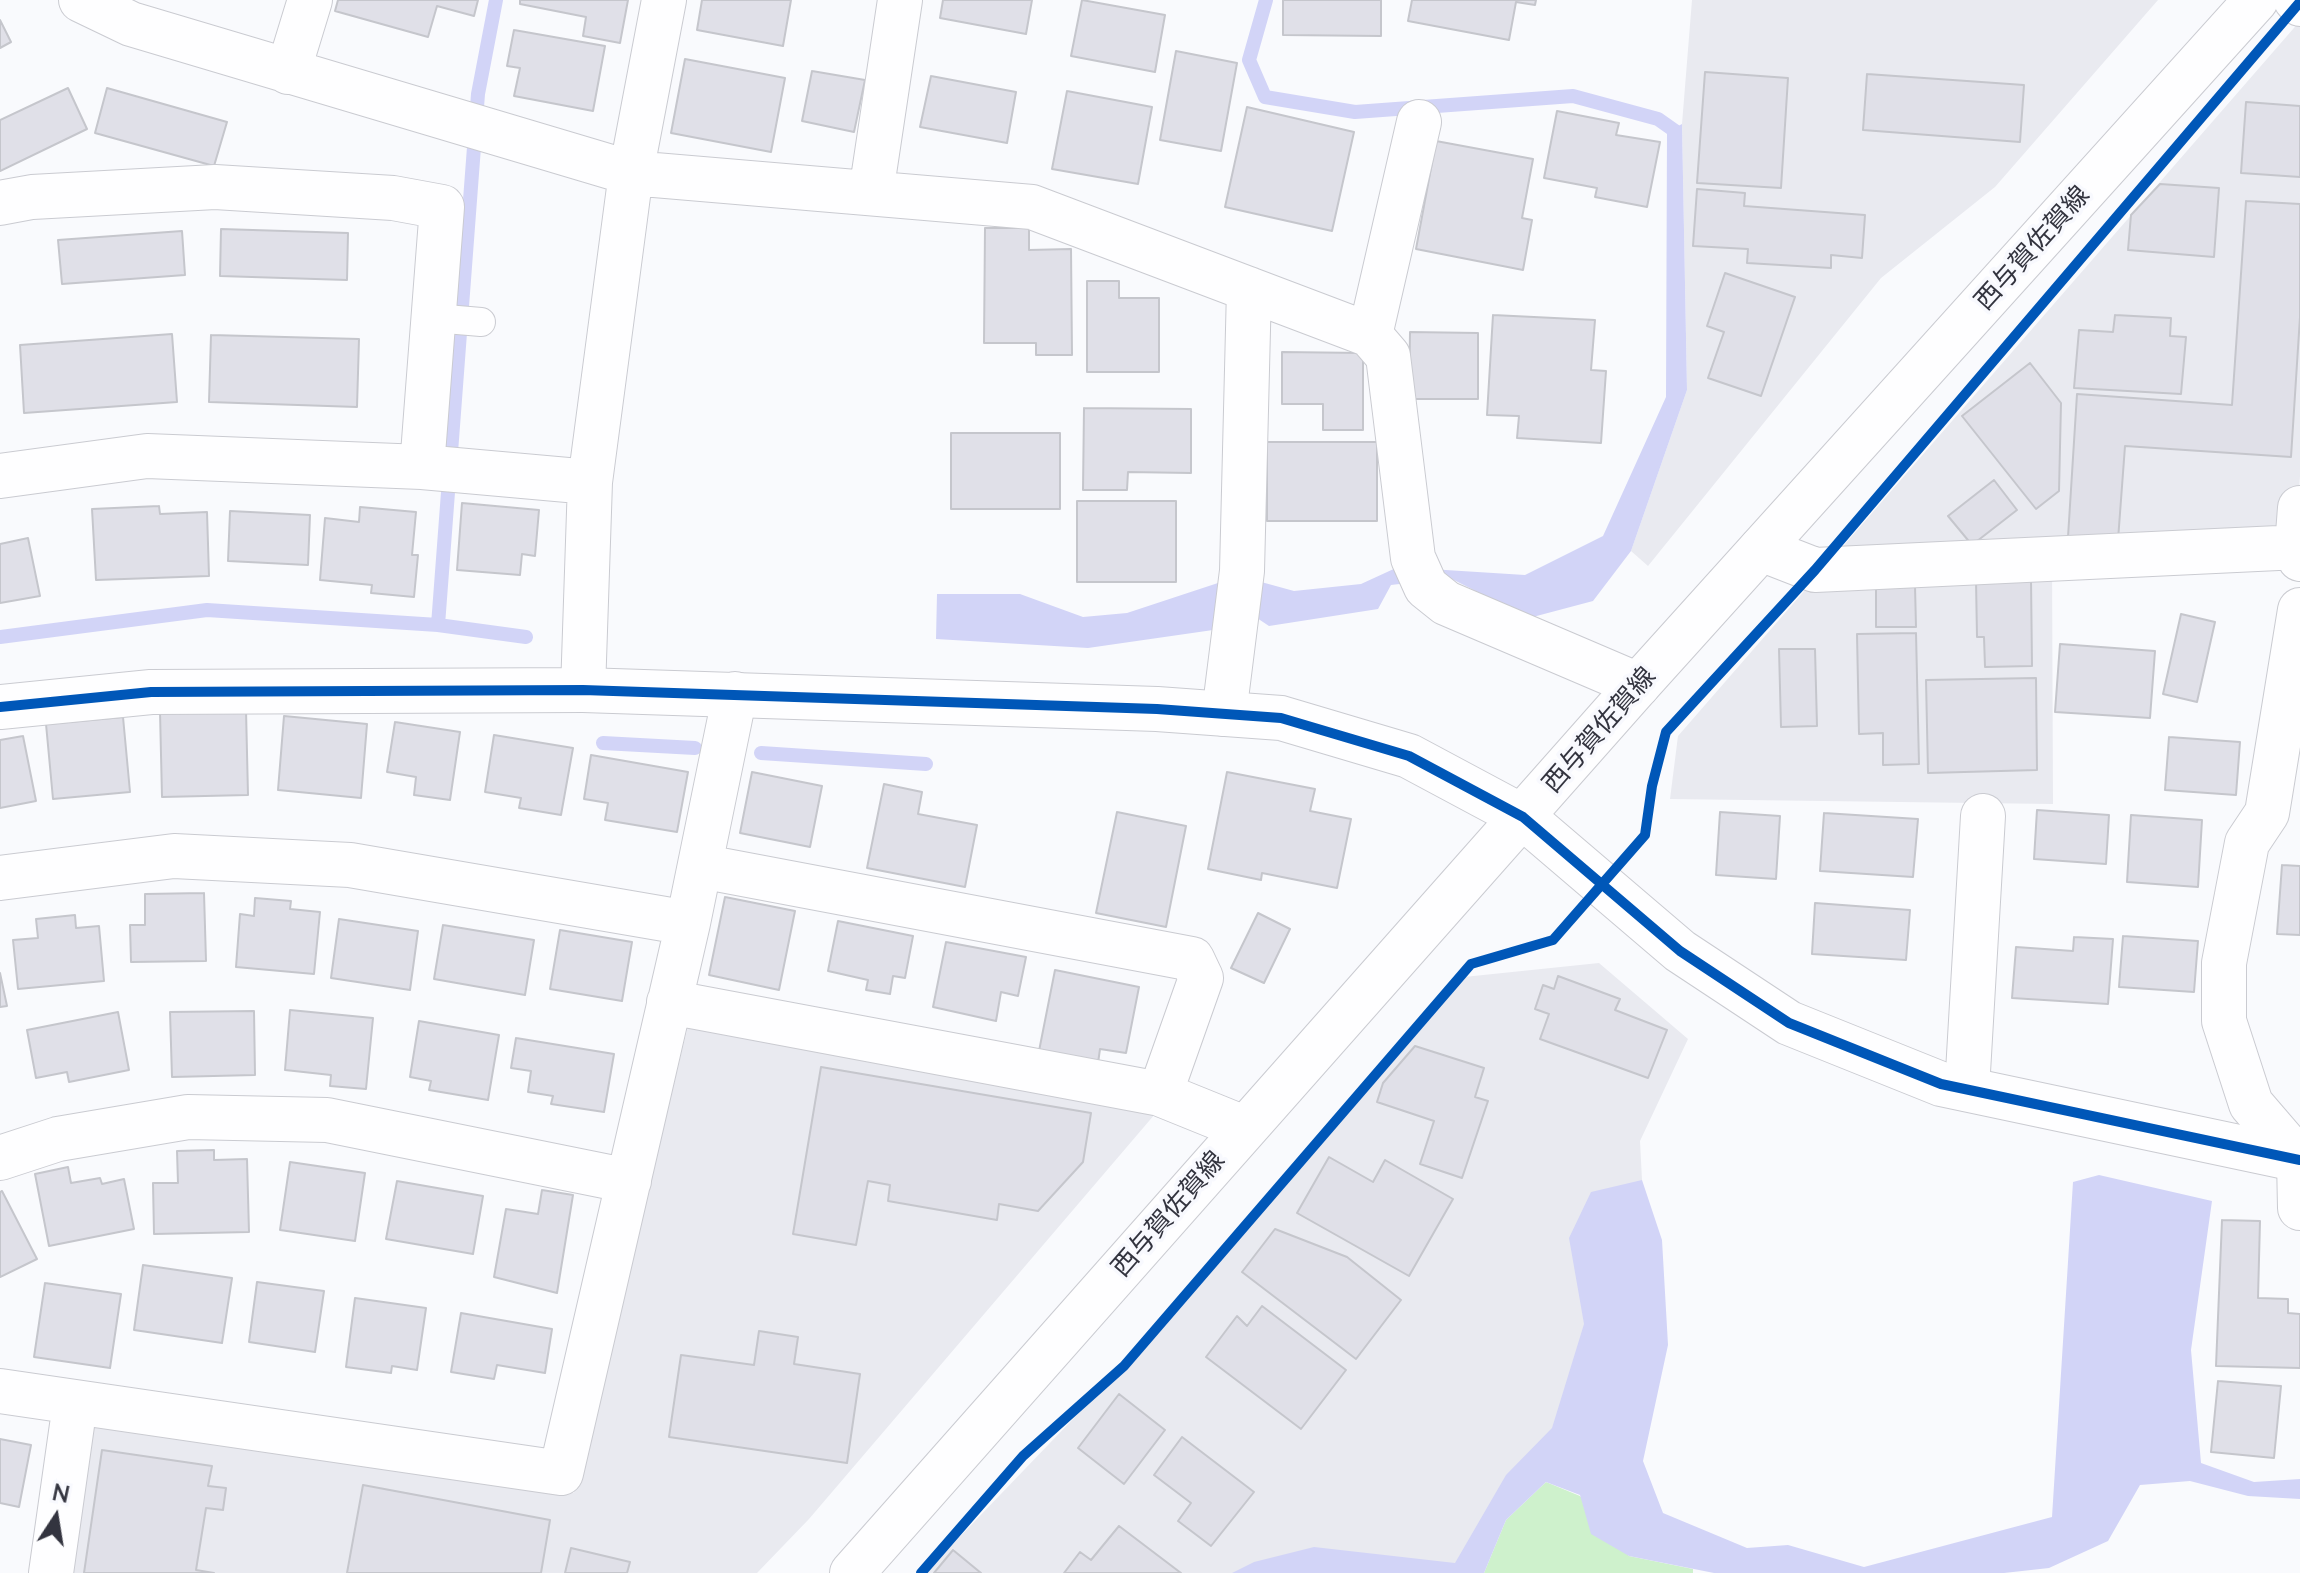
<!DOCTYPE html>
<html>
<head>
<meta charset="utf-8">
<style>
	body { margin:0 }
	#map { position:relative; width:2300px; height:1573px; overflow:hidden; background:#f9fafd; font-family:Lato,sans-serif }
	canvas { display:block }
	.north { position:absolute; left:16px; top:1477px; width:80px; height:80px; -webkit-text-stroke:6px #f8f9fe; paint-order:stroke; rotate:12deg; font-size:22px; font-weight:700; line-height:32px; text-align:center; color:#33343f }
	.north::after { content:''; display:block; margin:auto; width:28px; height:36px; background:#33343f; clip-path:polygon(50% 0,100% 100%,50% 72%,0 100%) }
</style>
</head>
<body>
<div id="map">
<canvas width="2300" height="1573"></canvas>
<div class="north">N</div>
</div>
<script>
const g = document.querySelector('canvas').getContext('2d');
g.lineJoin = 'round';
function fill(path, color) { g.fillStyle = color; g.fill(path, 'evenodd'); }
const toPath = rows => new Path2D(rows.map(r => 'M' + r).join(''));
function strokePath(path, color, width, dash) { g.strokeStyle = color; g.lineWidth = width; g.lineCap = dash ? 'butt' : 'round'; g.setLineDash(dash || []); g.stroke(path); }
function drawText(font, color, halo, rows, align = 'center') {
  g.font = font + ' Lato,"Noto Sans JP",sans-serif'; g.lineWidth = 7; g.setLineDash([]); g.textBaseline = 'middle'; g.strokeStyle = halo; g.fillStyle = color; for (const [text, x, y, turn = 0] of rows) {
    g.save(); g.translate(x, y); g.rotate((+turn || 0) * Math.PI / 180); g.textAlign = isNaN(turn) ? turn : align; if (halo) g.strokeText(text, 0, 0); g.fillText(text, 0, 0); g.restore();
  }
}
fill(toPath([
	[1692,0,2158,0,1995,187,1881,278,1648,566,1631,551,1687,390,1682,124],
	[2300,21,2300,476,2295,545,2052,556,2053,804,1670,799,1678,736],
	[1599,963,1688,1039,1640,1141,1642,1180,1567,1443,1456,1573,925,1573,1147,1342,1464,977],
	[690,1018,1161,1107,809,1519,757,1573,66,1573,90,1425,574,1493]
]), '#e9eaf0');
fill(toPath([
	[1546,1482,1580,1496,1629,1556,1693,1569,1693,1573,1484,1573,1506,1520]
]), '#cef1cc');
fill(toPath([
	[1682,124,1687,390,1631,551,1593,601,1529,618,1450,578,1391,585,1378,609,1269,626,1254,616,1213,630,1088,648,936,639,937,594,1020,594,1083,617,1127,613,1221,582,1254,580,1294,591,1361,584,1398,567,1525,575,1603,536,1666,397,1667,132],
	[2099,1175,2212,1201,2191,1350,2201,1463,2254,1482,2300,1479,2300,1499,2248,1496,2190,1481,2140,1485,2108,1541,2049,1568,2004,1573,1714,1573,1629,1556,1591,1534,1580,1495,1546,1482,1506,1520,1484,1573,1232,1573,1254,1562,1314,1547,1455,1563,1506,1475,1552,1428,1584,1324,1569,1238,1591,1192,1642,1180,1662,1240,1668,1345,1643,1461,1663,1513,1747,1548,1788,1545,1864,1567,2052,1517,2073,1182]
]), '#d2d4f7');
strokePath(toPath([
	[1266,0,1249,60,1265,97,1355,112,1573,96,1658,119,1675,131,1675,146],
	[438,625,478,94,496,0],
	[0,637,207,610,438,625,526,637],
	[603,743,695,748],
	[761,753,926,764]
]), '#d2d4f7', 14);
const building = toPath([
	[338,0,478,0,474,16,437,6,428,37,335,11,338,0],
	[520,0,628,0,620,43,583,36,586,17,520,4,520,0],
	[702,0,791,0,783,46,697,30,702,0],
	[943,0,1032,0,1026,34,940,18,943,0],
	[1082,0,1165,15,1155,72,1071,56,1082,0],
	[1283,0,1381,0,1381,36,1283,35,1283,0],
	[1412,0,1536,0,1535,5,1516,2,1509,40,1408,21,1412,0],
	[0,20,11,42,0,48,0,20],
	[514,30,605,46,593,111,514,96,520,68,507,66,514,30],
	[1176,51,1237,63,1221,151,1160,140,1176,51],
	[685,59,785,78,771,152,671,133,685,59],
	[812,71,865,80,854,132,802,121,812,71],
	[1705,72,1788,78,1781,188,1697,183,1705,72],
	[1867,74,2024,85,2020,142,1863,130,1867,74],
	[931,76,1016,92,1007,143,920,127,931,76],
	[68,88,87,129,0,171,0,120,68,88],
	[107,88,227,122,214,166,95,133,107,88],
	[1067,91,1152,107,1138,184,1052,169,1067,91],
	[2246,102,2300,106,2300,177,2241,173,2246,102],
	[1247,107,1354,132,1332,231,1225,207,1247,107],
	[1557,111,1619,123,1616,135,1660,142,1647,207,1595,197,1597,188,1544,178,1557,111],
	[1436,141,1533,159,1522,218,1532,220,1523,270,1416,249,1436,141],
	[2160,184,2219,188,2214,257,2128,250,2131,215,2160,184],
	[1697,189,1745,193,1744,206,1865,215,1862,258,1831,255,1831,268,1747,263,1748,249,1693,246,1697,189],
	[2246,201,2300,204,2300,317,2291,457,2125,446,2118,540,2068,537,2077,394,2232,405,2246,201],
	[985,228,1029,228,1029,250,1071,249,1072,355,1036,355,1036,343,984,343,985,228],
	[221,229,348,233,347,280,220,276,221,229],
	[182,231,185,275,62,284,58,240,182,231],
	[1725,273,1795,297,1761,396,1708,378,1724,332,1707,326,1725,273],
	[1087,281,1119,281,1119,298,1159,298,1159,372,1087,372,1087,281],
	[1493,315,1595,320,1591,370,1606,371,1601,443,1517,438,1519,416,1487,415,1493,315],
	[2115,315,2171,318,2170,336,2186,337,2181,394,2074,388,2079,330,2113,332,2115,315],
	[1410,332,1478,333,1478,399,1409,399,1410,332],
	[172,334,177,402,24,413,20,345,172,334],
	[211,335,359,339,357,407,209,402,211,335],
	[1282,352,1363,353,1363,430,1323,430,1323,404,1282,404,1282,352],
	[2030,363,2061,403,2059,491,2036,509,1962,416,2030,363],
	[1084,408,1191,409,1191,473,1128,472,1127,490,1083,490,1084,408],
	[951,433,1060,433,1060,509,951,509,951,433],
	[1267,442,1377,442,1377,521,1267,521,1267,442],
	[1994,480,2017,510,1972,545,1948,516,1994,480],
	[1077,501,1176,501,1176,582,1077,582,1077,501],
	[462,503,539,510,535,556,522,554,520,575,457,570,462,503],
	[159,506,160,514,207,512,209,576,96,580,92,509,159,506],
	[360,507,416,512,412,555,418,555,414,597,371,593,372,585,320,580,325,518,359,522,360,507],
	[230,511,310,515,308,565,228,561,230,511],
	[28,538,40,596,0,603,0,544,28,538],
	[2031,579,2032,666,1985,667,1984,637,1977,637,1976,580,2031,579],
	[1915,586,1916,627,1876,627,1876,587,1915,586],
	[2181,614,2215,622,2197,702,2163,694,2181,614],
	[1916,633,1919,764,1883,765,1883,733,1859,734,1857,634,1916,633],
	[2060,644,2155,651,2150,718,2055,712,2060,644],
	[1779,649,1815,649,1817,726,1781,727,1779,649],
	[2036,678,2037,770,1928,773,1926,680,2036,678],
	[246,710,248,795,162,797,160,712,246,710],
	[284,716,367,724,361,798,278,790,284,716],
	[123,717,130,792,53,799,46,724,123,717],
	[395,722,460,732,450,800,414,795,416,777,387,772,395,722],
	[494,735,573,748,561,815,519,808,521,798,485,792,494,735],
	[23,736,36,801,0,808,0,740,23,736],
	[2169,737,2240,742,2236,795,2165,790,2169,737],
	[591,755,688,772,677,832,605,820,608,803,584,799,591,755],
	[752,772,822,786,810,847,740,833,752,772],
	[1227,772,1315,789,1310,811,1351,819,1337,888,1262,873,1261,880,1208,869,1227,772],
	[884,784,922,792,918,814,977,825,965,887,867,868,884,784],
	[2037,810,2109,815,2106,864,2034,859,2037,810],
	[1117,812,1186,826,1166,927,1096,913,1117,812],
	[1720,812,1780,816,1776,879,1716,875,1720,812],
	[1824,813,1918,819,1913,877,1820,871,1824,813],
	[2131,815,2202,820,2198,887,2127,882,2131,815],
	[2282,865,2300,866,2300,935,2277,934,2282,865],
	[204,893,206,961,131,962,130,925,145,925,145,894,204,893],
	[725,897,795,911,779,990,709,975,725,897],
	[255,898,291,901,290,909,320,912,314,974,236,967,240,914,254,916,255,898],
	[1815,903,1910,910,1906,960,1812,954,1815,903],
	[1258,913,1290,929,1264,983,1231,968,1258,913],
	[75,915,76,928,99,926,104,981,18,989,13,940,38,938,36,919,75,915],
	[339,919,418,931,410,990,331,978,339,919],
	[838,921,913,936,905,978,893,976,890,994,866,990,868,980,828,971,838,921],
	[443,925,534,940,525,995,434,979,443,925],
	[560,930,632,942,622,1001,550,989,560,930],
	[2123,936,2198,941,2194,992,2119,987,2123,936],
	[2074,937,2113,939,2108,1004,2012,998,2016,947,2073,951,2074,937],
	[946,942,1026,957,1018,996,1001,992,996,1021,933,1007,946,942],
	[1055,970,1139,987,1126,1053,1100,1049,1098,1063,1039,1051,1055,970],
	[0,973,7,1006,0,1007,0,973],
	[1558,976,1620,999,1615,1010,1667,1030,1648,1078,1540,1039,1549,1014,1535,1009,1543,985,1554,989,1558,976],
	[290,1010,373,1018,366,1089,330,1086,331,1075,285,1070,290,1010],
	[254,1011,255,1075,172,1077,170,1012,254,1011],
	[118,1012,129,1070,69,1082,67,1072,36,1078,27,1030,118,1012],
	[419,1021,499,1035,488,1100,429,1090,431,1081,410,1077,419,1021],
	[516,1038,614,1054,604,1112,551,1104,553,1096,528,1092,531,1071,511,1068,516,1038],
	[1415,1046,1484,1068,1475,1097,1488,1101,1462,1178,1420,1164,1434,1121,1377,1102,1383,1083,1415,1046],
	[821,1067,1091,1113,1083,1162,1038,1211,999,1204,997,1220,888,1201,890,1185,868,1181,856,1245,793,1234,821,1067],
	[214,1150,214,1160,247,1159,249,1232,154,1234,153,1183,178,1183,177,1151,214,1150],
	[1329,1157,1373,1182,1385,1160,1453,1199,1409,1276,1297,1213,1329,1157],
	[290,1162,365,1173,355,1241,280,1230,290,1162],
	[68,1167,71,1183,100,1178,102,1184,124,1179,134,1229,49,1246,35,1174,68,1167],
	[397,1181,483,1196,473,1254,386,1239,397,1181],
	[542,1190,573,1195,557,1293,494,1277,506,1209,538,1214,542,1190],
	[2,1191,37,1259,0,1277,0,1192,2,1191],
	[2222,1220,2260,1221,2258,1298,2288,1299,2288,1313,2300,1314,2300,1368,2216,1366,2222,1220],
	[1275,1229,1347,1257,1401,1300,1356,1359,1242,1272,1275,1229],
	[143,1265,232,1278,222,1343,134,1330,143,1265],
	[257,1282,324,1291,315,1352,249,1342,257,1282],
	[45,1283,121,1294,110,1368,34,1357,45,1283],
	[355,1298,426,1308,417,1370,392,1366,391,1373,346,1367,355,1298],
	[1262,1306,1346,1370,1301,1429,1206,1357,1237,1316,1247,1326,1262,1306],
	[461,1313,552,1329,545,1373,497,1365,494,1379,451,1372,461,1313],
	[759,1331,798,1337,794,1364,860,1374,847,1463,669,1437,681,1355,754,1365,759,1331],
	[2218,1381,2281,1386,2274,1458,2211,1452,2218,1381],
	[1119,1394,1165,1430,1124,1484,1078,1448,1119,1394],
	[1182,1437,1254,1492,1211,1546,1178,1521,1191,1503,1154,1475,1182,1437],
	[0,1439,31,1445,19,1507,0,1503,0,1439],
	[102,1450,212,1466,208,1486,226,1488,223,1510,206,1508,196,1570,214,1573,84,1573,102,1450],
	[363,1485,550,1520,541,1573,347,1573,363,1485],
	[1119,1526,1181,1573,1064,1573,1080,1552,1091,1560,1119,1526],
	[571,1548,630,1562,627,1573,565,1573,571,1548],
	[953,1550,981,1573,934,1573,953,1550]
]);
fill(building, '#e0e0e8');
strokePath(building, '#c5c6cc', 2);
const service = toPath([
	[434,318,481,322]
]);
const minor = toPath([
	[81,0,131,24,631,173,1032,207,1370,335,1388,356,1413,558,1426,587,1446,603,1638,685],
	[2296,0,2300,4],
	[288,72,310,0],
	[871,193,900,0],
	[0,203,32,197,215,187,393,198,442,207,422,467],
	[1370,335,1419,122],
	[0,476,147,456,422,467,590,482],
	[2300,508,2297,547,2300,559],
	[1761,549,1815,570,2300,547],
	[2300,610,2267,813,2247,843,2224,963,2224,1021,2251,1104,2299,1160,2300,1208],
	[0,707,151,692,583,690,590,482,631,173,664,0],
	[1224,714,1242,571,1249,289],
	[700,866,1192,959,1201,978,1160,1094],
	[0,878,174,856,350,865,688,923],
	[669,1002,1160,1094,1244,1128],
	[1967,1089,1983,816],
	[0,1158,58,1139,188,1117,327,1120,629,1181],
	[0,1391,561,1473,688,923,735,694],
	[51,1573,75,1404]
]);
const tertiary = toPath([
	[583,690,1157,709,1281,718,1409,756,1523,817,1680,951,1789,1023,1941,1084,2300,1160]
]);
const primary = toPath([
	[852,1573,1638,685,2256,0]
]);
strokePath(service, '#cacbd1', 30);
strokePath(minor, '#cacbd1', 46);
strokePath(tertiary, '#cacbd1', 46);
strokePath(primary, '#cacbd1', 46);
strokePath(service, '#fefeff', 28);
strokePath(minor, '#fefeff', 44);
strokePath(tertiary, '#fefeff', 44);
strokePath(primary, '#fefeff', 44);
strokePath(toPath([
	[0,707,151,692,583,690,1157,709,1281,718,1409,756,1523,817,1680,951,1789,1023,1941,1084,2300,1160],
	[921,1573,1023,1456,1124,1366,1471,964,1553,940,1645,835,1652,786,1666,732,1815,570,2300,2]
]), '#0057b8', 10);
drawText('26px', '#33343f', '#f8f9fe', [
	["西与賀佐賀線",2032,248,-48],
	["西与賀佐賀線",1599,730,-49],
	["西与賀佐賀線",1168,1214,-49]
]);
</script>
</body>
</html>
